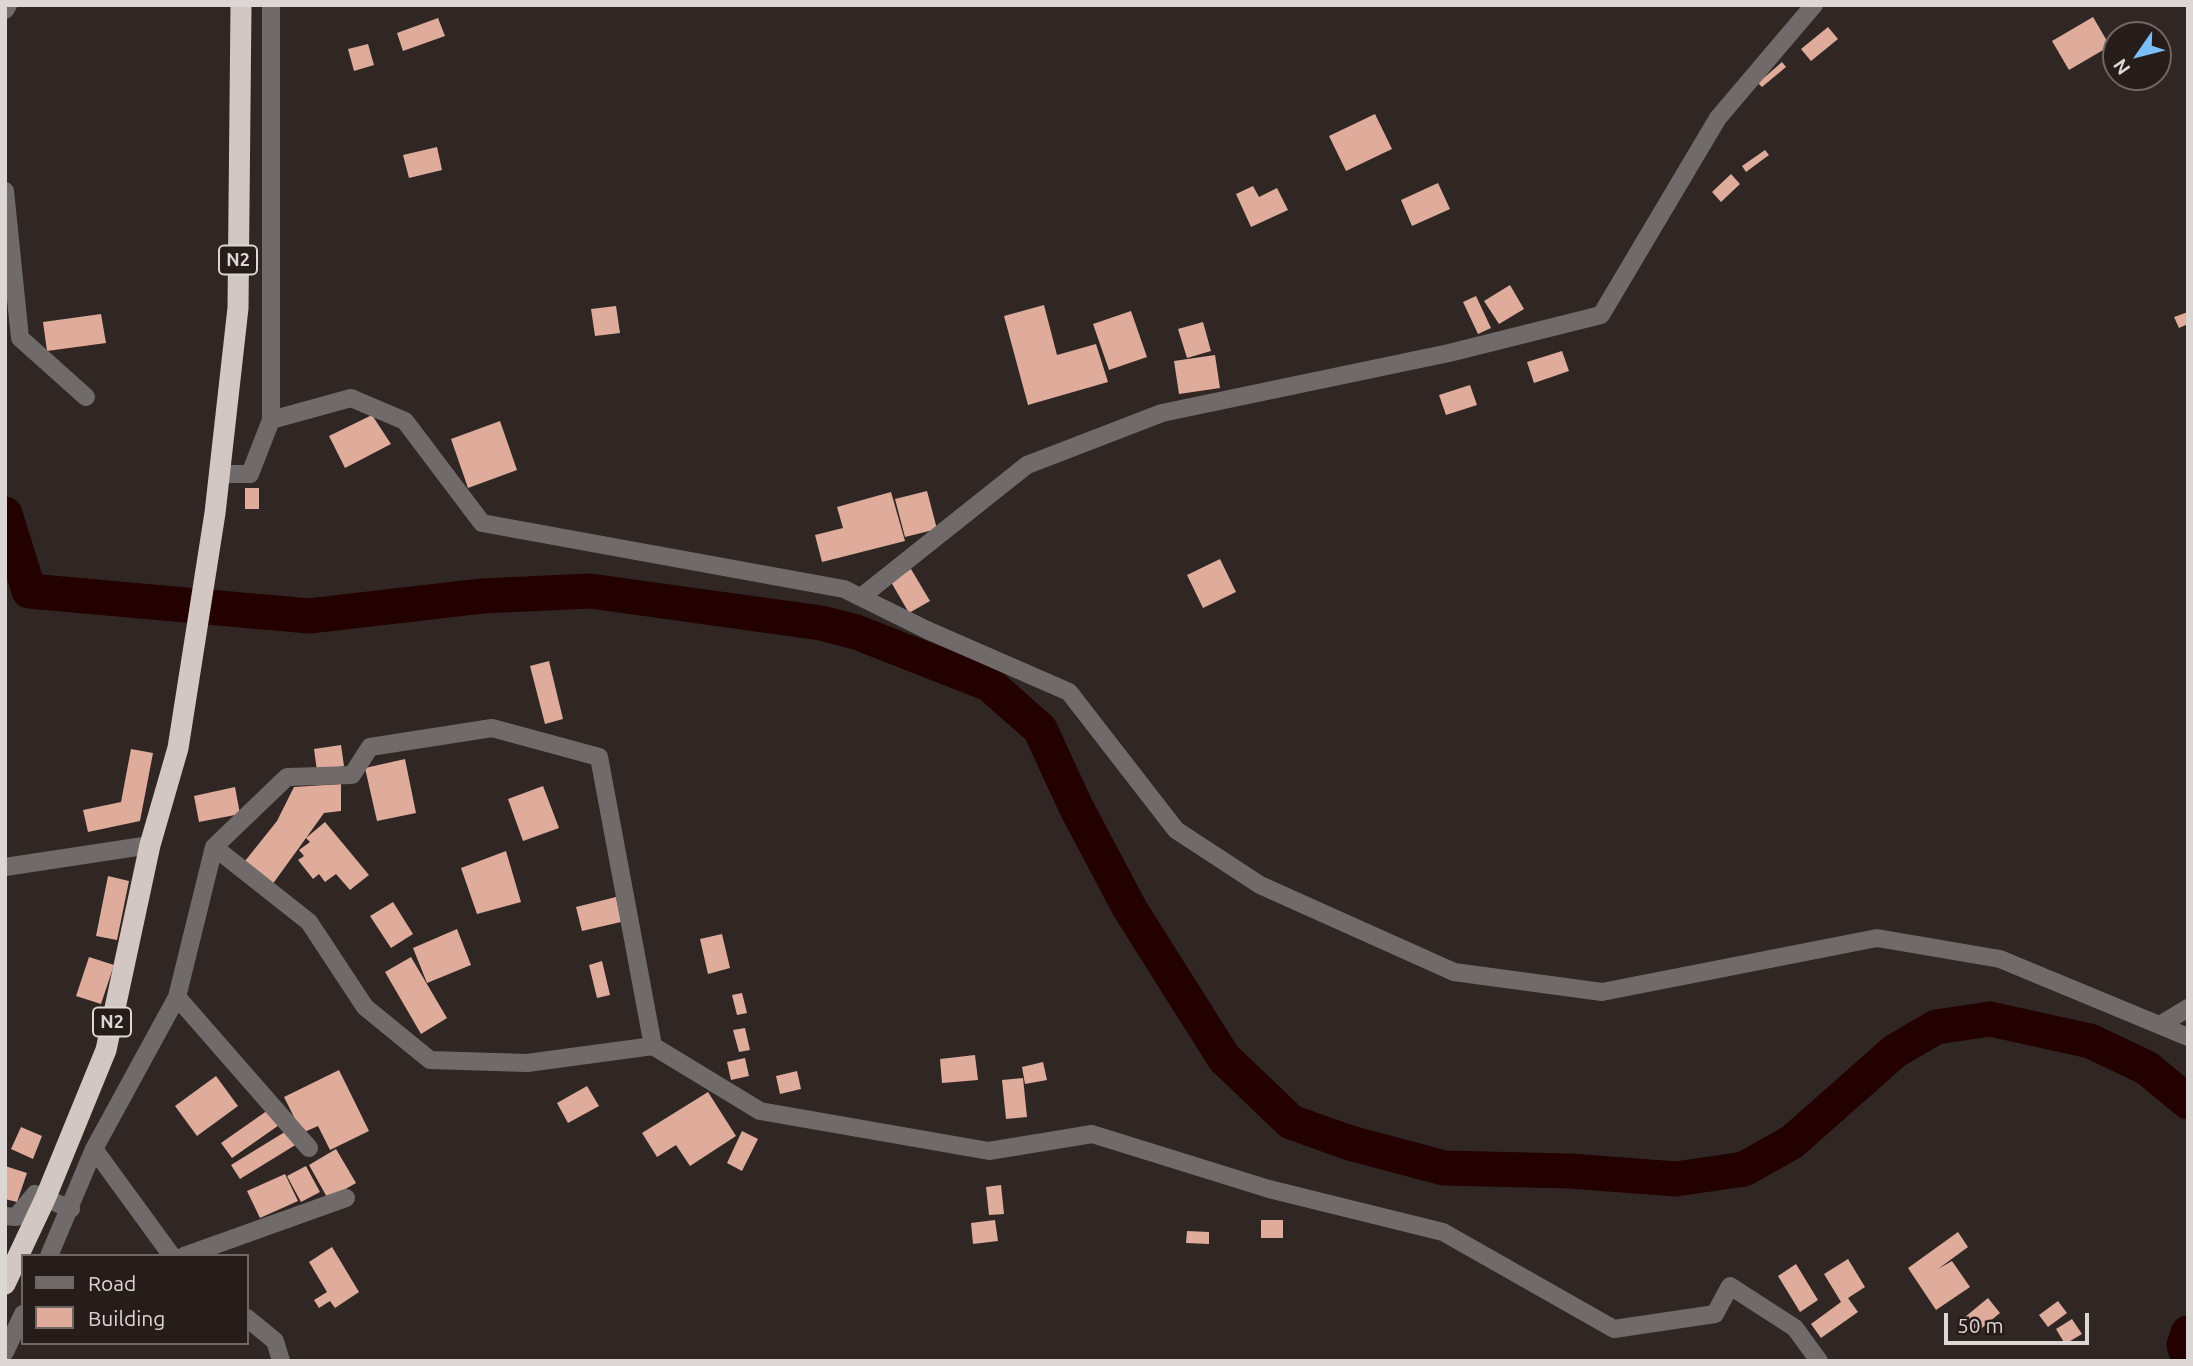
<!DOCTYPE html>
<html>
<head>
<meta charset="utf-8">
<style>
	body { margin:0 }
	#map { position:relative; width:2193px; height:1366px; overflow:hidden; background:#302724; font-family:Ubuntu,sans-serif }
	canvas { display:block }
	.frame { position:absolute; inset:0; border:7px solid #dcd6d5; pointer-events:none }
	.legend { position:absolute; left:21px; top:1254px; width:228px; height:91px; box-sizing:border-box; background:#261d1b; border:2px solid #6f6765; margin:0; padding:9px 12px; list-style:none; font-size:21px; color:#dcd6d5 }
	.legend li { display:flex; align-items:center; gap:14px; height:35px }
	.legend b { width:35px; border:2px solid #6f6765 }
	.north { position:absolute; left:2102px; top:21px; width:70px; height:70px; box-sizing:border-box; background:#261d1b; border:2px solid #6f6765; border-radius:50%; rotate:235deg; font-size:19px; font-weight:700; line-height:28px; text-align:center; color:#dcd6d5 }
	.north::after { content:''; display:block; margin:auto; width:24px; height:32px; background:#7cbef9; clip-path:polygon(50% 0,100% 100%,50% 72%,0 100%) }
	.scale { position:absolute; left:1944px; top:1313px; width:145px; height:32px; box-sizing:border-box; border:4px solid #dcd6d5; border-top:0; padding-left:9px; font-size:21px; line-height:24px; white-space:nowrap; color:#dcd6d5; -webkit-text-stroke:5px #261d1b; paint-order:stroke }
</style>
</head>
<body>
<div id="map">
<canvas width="2193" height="1366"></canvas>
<div class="frame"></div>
<ul class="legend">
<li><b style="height:9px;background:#706b6a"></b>Road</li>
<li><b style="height:19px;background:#dfab9b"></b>Building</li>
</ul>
<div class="north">N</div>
<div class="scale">50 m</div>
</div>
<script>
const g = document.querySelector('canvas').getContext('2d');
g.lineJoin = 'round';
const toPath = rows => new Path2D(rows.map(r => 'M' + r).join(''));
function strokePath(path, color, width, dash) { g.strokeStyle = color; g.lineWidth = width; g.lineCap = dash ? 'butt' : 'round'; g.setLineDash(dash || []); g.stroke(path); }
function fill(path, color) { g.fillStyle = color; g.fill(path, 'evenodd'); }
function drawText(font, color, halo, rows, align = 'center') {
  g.font = font + ' Ubuntu,sans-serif'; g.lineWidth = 7; g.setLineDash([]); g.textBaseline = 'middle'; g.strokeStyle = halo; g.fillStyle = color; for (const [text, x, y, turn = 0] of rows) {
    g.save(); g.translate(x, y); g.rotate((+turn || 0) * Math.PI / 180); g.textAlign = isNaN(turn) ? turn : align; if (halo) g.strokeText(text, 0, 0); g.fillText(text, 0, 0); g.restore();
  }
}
strokePath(toPath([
	[5,514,29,591],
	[29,591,309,616,482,596,590,591,821,623,856,632,989,684,1040,729,1076,807,1130,909,1224,1058,1291,1122,1350,1143,1444,1168,1570,1171,1676,1179,1744,1169,1792,1142,1895,1051,1936,1027,1990,1019,2090,1041,2147,1068,2188,1102],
	[2188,1333,2184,1345,2188,1357]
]), '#230100', 35);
fill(toPath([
	[2093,17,2110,46,2069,70,2052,41],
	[438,18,445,36,403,51,397,33],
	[1828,27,1838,39,1811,61,1801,49],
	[368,44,374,65,354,71,348,49],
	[1782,62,1786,67,1762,87,1758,83],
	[1375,114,1392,149,1346,171,1329,136],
	[437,147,442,170,409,178,403,155],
	[1765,150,1769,155,1746,172,1742,166],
	[1731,174,1740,184,1721,202,1712,192],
	[1438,183,1450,209,1412,226,1401,200],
	[1253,186,1259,197,1277,188,1288,210,1251,227,1236,194],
	[1510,285,1524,309,1499,324,1484,301],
	[1476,296,1491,328,1478,334,1463,302],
	[1044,305,1057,355,1096,344,1108,382,1028,405,1004,316],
	[616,306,620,333,595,336,591,309],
	[1131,311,1147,357,1109,370,1093,324],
	[2188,312,2188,324,2179,328,2174,317],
	[101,314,106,343,47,351,43,322],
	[1203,322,1211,351,1187,358,1178,329],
	[1562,351,1569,371,1534,383,1527,362],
	[1215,355,1220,388,1179,394,1174,361],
	[1470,385,1477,405,1446,415,1439,395],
	[372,415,391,444,345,468,329,436],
	[500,421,517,470,468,488,451,439],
	[245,488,259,488,259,509,245,509],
	[927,491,937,529,905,537,895,499],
	[891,492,905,541,822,562,815,535,843,528,837,507],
	[1220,559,1236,592,1203,608,1187,575],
	[911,569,930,601,909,613,891,582],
	[549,661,563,719,545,724,530,666],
	[341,745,344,766,317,771,314,749],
	[131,749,153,753,140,821,88,832,83,810,121,802],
	[405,759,416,813,377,821,365,768],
	[341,784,341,811,324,813,306,838,325,822,369,875,350,890,336,874,325,882,319,874,313,879,298,860,304,856,299,850,310,842,306,838,272,885,245,861,277,821,294,787],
	[543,786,559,828,523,841,508,799],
	[235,787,240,814,199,822,194,796],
	[506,851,521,902,477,914,461,868],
	[108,876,129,881,117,940,96,936],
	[616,897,621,922,582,931,576,907],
	[393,902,413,934,391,948,370,916],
	[457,929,471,965,427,983,413,948],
	[722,934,730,968,708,974,700,939],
	[89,957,114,965,101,1004,76,996],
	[411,957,447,1018,421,1034,385,972],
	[602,961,610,995,597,998,589,965],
	[742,993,747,1013,737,1015,732,995],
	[745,1028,750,1050,739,1052,733,1030],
	[975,1055,978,1080,942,1083,940,1059],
	[745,1058,749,1076,731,1080,727,1062],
	[1043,1062,1047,1080,1025,1084,1022,1067],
	[339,1070,369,1131,330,1150,318,1126,302,1133,284,1097],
	[797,1071,801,1089,780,1094,776,1076],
	[216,1076,238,1106,197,1136,175,1106],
	[1023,1078,1027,1117,1006,1119,1002,1080],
	[587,1086,599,1106,568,1123,557,1103],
	[708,1092,736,1136,690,1166,676,1145,657,1157,642,1133],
	[271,1108,282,1123,232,1158,221,1143],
	[21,1127,42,1136,33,1159,11,1149],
	[288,1130,297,1144,240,1179,231,1165],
	[742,1131,758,1139,742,1171,727,1163],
	[336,1149,356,1183,328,1199,309,1165],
	[5,1166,27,1173,17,1202,5,1199],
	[306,1166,320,1192,301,1202,287,1176],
	[285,1174,298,1201,260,1218,247,1191],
	[1001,1185,1004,1214,989,1215,986,1187],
	[995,1220,998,1241,973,1244,971,1223],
	[1261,1220,1283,1220,1283,1238,1261,1238],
	[1187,1231,1209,1232,1209,1244,1186,1243],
	[1958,1232,1968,1247,1938,1269,1952,1261,1970,1287,1936,1310,1908,1268],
	[332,1247,359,1292,335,1308,330,1301,319,1308,314,1300,327,1292,309,1262],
	[1848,1259,1865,1287,1848,1298,1858,1312,1821,1338,1811,1324,1841,1302,1824,1274],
	[1796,1264,1818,1300,1800,1312,1778,1276],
	[1988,1298,2000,1313,1977,1332,1965,1317],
	[2058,1301,2067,1313,2048,1327,2039,1315],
	[2072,1319,2082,1334,2065,1344,2056,1329]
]), '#dfab9b');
strokePath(toPath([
	[5,10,8,5],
	[5,191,20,338,86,397],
	[271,420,271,5],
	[219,474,250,474,271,420,351,398,405,421,482,523,844,589,927,630,1069,692,1176,830,1260,885,1454,972,1602,992,1877,938,2000,959,2188,1037],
	[861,597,1027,465,1162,413,1449,353,1601,315,1718,118,1814,5],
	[214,847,309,922,365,1007,430,1060,527,1063,653,1046],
	[5,867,150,845],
	[177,997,309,1148],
	[2160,1025,2188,1008],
	[94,1149,172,1256],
	[5,1216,16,1217,35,1194,71,1209],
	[49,1256,94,1149,177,997,214,847,287,777,352,775,370,747,492,728,599,757,653,1046,760,1111,989,1151,1092,1134,1269,1189,1443,1232,1614,1329,1715,1314,1730,1286,1795,1328,1819,1361],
	[184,1256,346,1198],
	[247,1318,275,1341,281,1361],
	[5,1352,23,1314]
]), '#706b6a', 18);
strokePath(toPath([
	[5,1284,45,1199,106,1050,150,845,178,748,215,513,238,308,241,5]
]), '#d3c7c4', 21);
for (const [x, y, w] of [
	[238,260,38],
	[112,1022,38]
]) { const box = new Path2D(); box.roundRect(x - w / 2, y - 14.5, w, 29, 5); g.fillStyle = '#261d1b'; g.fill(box); strokePath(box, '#dcd6d5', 2); }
drawText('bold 18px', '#dcd6d5', null, [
	["N2",238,260],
	["N2",112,1022]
]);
</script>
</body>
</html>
